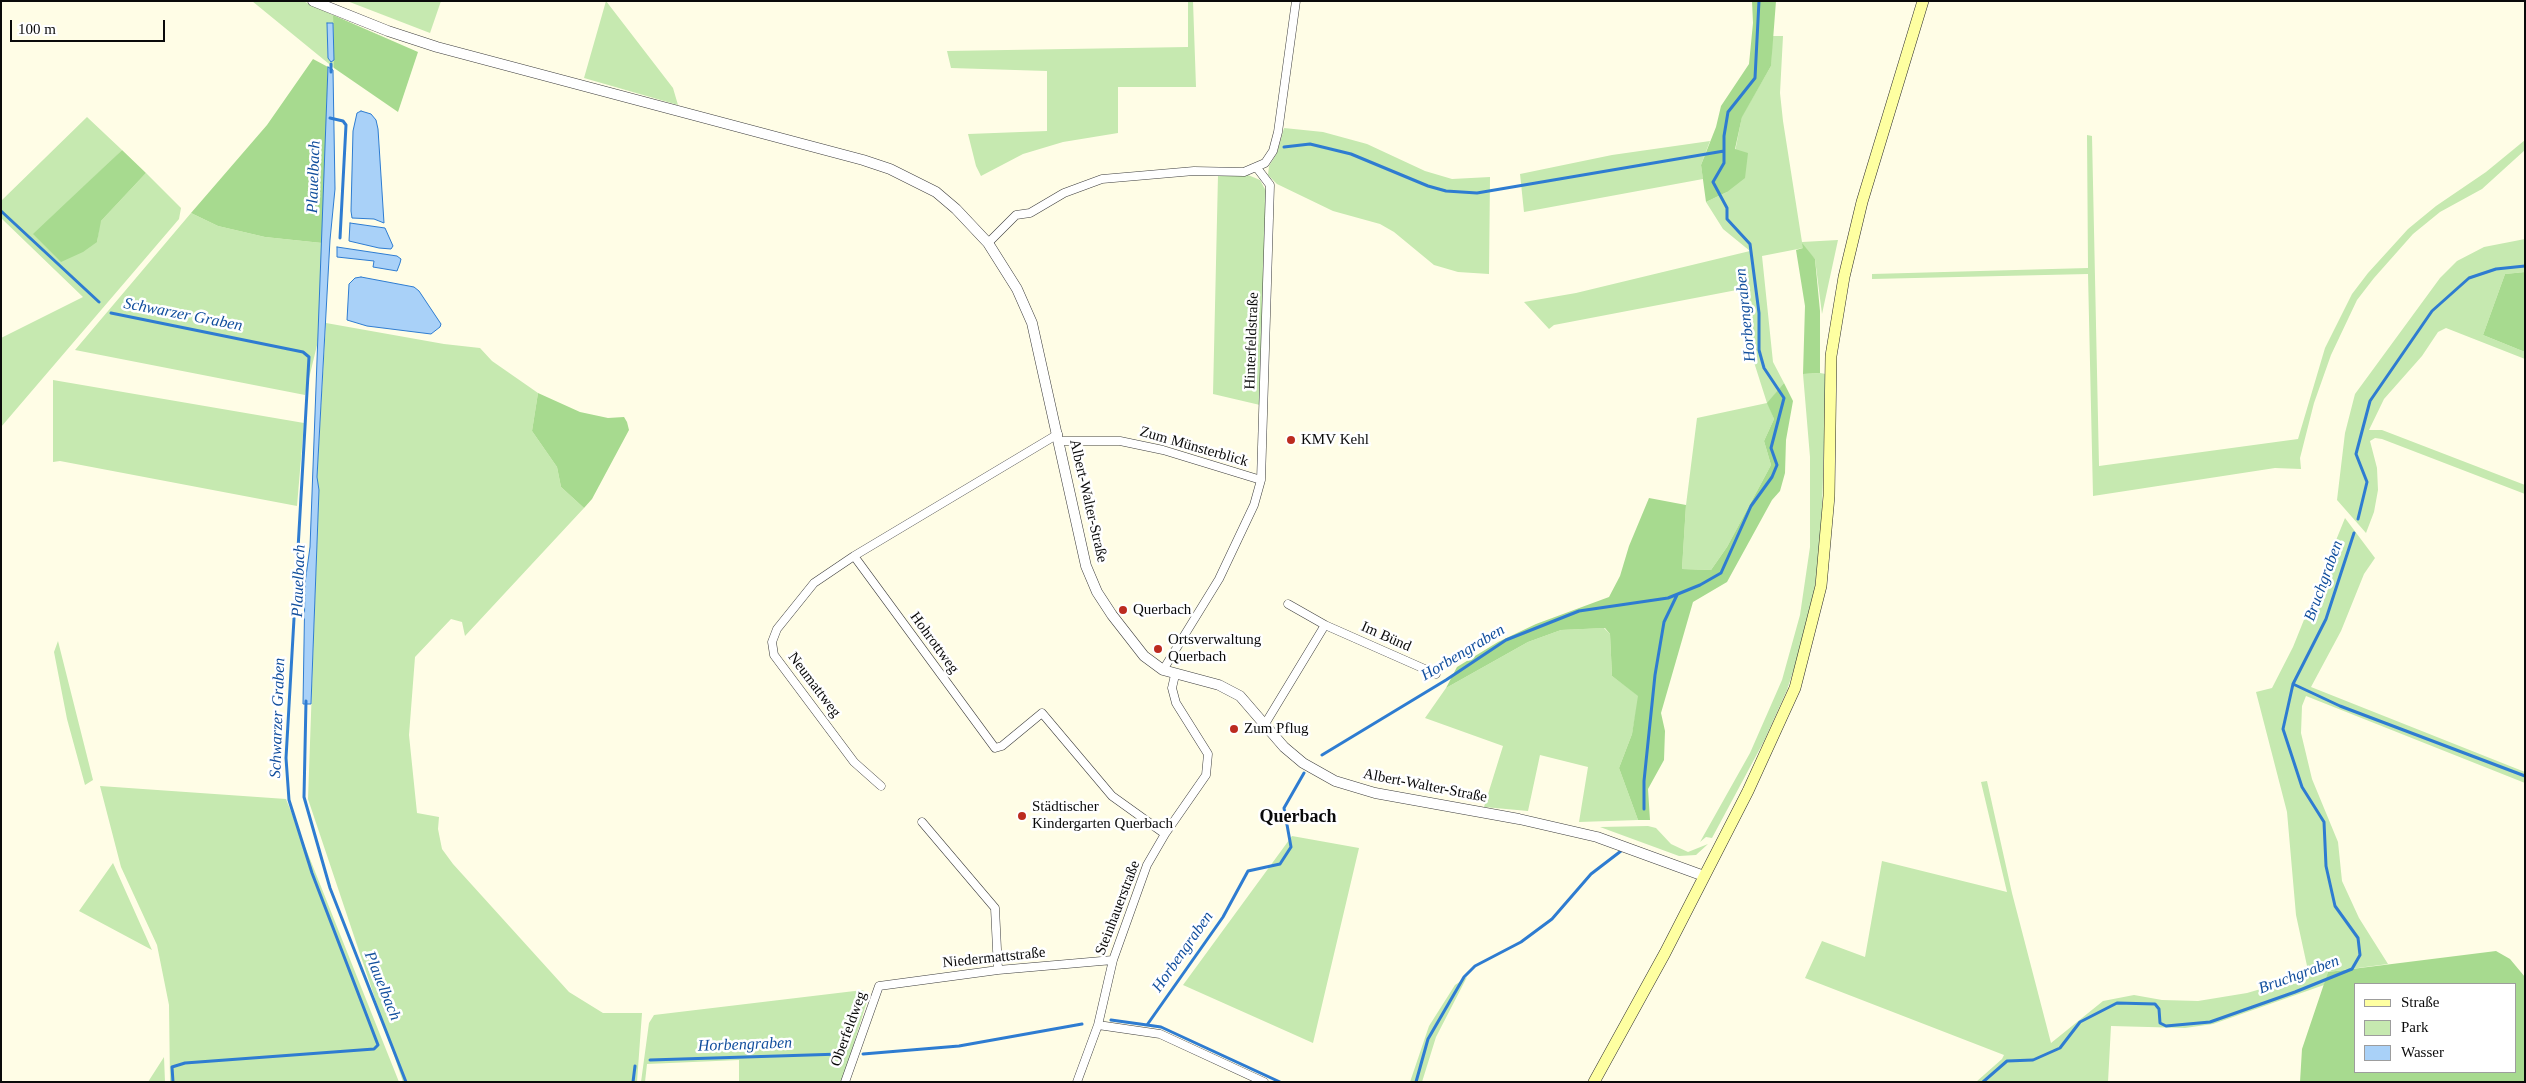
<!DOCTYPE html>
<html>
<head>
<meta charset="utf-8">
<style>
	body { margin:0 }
	#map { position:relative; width:2526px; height:1083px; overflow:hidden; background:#fffde6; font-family:"Times New Roman",serif }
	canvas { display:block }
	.frame { position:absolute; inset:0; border:2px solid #0a0a0a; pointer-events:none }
	.legend { position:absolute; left:2354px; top:983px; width:162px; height:90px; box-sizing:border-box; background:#fff; border:1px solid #9d9d9d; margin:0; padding:6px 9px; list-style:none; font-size:15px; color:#0a0a0a }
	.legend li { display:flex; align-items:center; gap:10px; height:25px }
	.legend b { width:25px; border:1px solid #9d9d9d }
	.scale { position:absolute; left:10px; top:20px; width:155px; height:22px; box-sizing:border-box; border:2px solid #0a0a0a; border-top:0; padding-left:6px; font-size:15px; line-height:18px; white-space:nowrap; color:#0a0a0a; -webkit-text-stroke:4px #fff; paint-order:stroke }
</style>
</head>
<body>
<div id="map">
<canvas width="2526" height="1083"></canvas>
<div class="frame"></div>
<ul class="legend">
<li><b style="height:6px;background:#feffa1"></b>Straße</li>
<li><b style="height:14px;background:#c6e9b0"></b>Park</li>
<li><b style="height:14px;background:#a9d1f8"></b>Wasser</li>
</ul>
<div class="scale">100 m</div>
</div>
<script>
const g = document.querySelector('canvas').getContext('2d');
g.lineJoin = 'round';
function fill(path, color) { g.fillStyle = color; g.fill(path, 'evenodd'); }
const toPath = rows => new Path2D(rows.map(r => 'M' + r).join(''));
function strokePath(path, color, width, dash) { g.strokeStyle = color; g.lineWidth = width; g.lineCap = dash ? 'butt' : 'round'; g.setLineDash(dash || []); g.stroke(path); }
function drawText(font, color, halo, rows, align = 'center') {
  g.font = font + ' "Times New Roman",serif'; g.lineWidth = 5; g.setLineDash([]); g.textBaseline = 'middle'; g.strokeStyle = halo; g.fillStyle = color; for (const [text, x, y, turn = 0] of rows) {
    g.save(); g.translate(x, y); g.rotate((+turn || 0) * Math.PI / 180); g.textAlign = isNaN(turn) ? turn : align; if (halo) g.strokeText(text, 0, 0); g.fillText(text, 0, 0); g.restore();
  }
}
fill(toPath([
	[252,1,303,1,333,15,333,23,327,24,328,58,331,61,334,60,334,68],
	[347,1,441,1,430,33],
	[606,1,673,88,678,105,584,78],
	[1188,1,1193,1,1196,87,1118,87,1118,133,1063,142,1023,154,981,176,976,166,968,134,1047,131,1047,71,951,68,947,51,1188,47],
	[1772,36,1783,36,1780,93,1783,121,1802,242,1838,240,1822,314,1815,259,1803,248,1762,256,1773,362,1784,383,1768,403,1774,419,1764,441,1771,465,1727,547,1711,570,1682,569,1686,505,1697,418,1767,403,1752,356,1742,289,1554,325,1549,329,1524,302,1576,293,1750,251,1723,229,1706,202,1727,192,1742,116,1771,66],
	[87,117,122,150,34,235,97,242,100,222,146,173,181,208,179,219,1,427,1,338,83,297,1,218,1,201],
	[1284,128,1323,132,1367,144,1425,171,1452,179,1490,177,1489,274,1458,272,1434,265,1394,232,1380,224,1333,211,1277,184,1268,175,1269,166,1277,153],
	[2087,135,2092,136,2099,466,2298,439,2325,348,2352,294,2368,273,2408,229,2436,206,2486,172,2525,140,2525,150,2482,189,2440,212,2413,234,2374,278,2357,300,2331,355,2314,403,2300,458,2301,469,2275,468,2093,496,2088,274,1872,279,1872,274,2088,268],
	[1710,141,1701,165,1703,179,1524,212,1520,174,1612,155],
	[1218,175,1248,175,1260,180,1266,191,1260,405,1213,394],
	[191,213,218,226,265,237,322,243,318,341,305,395,75,350],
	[2525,239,2525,272,2505,274,2483,335,2525,352,2525,359,2446,328,2438,332,2422,356,2384,399,2369,430,2382,430,2525,485,2525,494,2382,439,2375,438,2370,441,2377,468,2378,490,2374,512,2366,533,2337,500,2345,433,2355,394,2440,278,2457,261,2484,247],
	[326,323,444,344,480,348,492,361,538,393,532,431,557,467,561,487,584,508,465,636,462,622,451,619,415,657,409,735,417,813,439,817,438,829,442,849,453,864,569,992,603,1013,642,1013,637,1082,403,1082,308,799,319,490,317,477],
	[1820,373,1826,374,1821,544,1813,599,1803,641,1787,690,1764,741,1712,838,1706,837,1700,842,1750,753,1782,680,1800,615,1810,547,1810,457,1803,374],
	[53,380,304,423,297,506,60,461,53,462],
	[2345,518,2375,558,2364,574,2341,631,2311,687,2525,772,2525,783,2306,696,2302,706,2301,733,2312,779,2338,842,2342,881,2359,918,2388,964,2328,972,2324,985,2213,1024,2185,1028,2111,1026,2108,1082,1976,1082,2002,1059,2004,1055,1805,978,1822,941,1865,957,1882,861,2007,892,1981,782,1987,781,2012,893,2051,1043,2103,1001,2134,995,2162,1000,2198,1001,2247,993,2309,975,2296,915,2287,812,2256,692,2272,688,2293,647],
	[1604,628,1610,634,1612,676,1639,696,1632,734,1619,768,1638,820,1579,822,1588,767,1540,755,1528,811,1484,807,1503,746,1425,718,1446,688,1528,642,1561,630],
	[58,641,93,780,85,785,67,719,54,652],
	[100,786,286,799,399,1082,170,1082,169,1005,157,945,121,867],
	[1648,826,1656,828,1671,844,1688,852,1708,844,1696,855,1679,856,1600,827],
	[1292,836,1359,848,1313,1043,1183,985],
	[113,863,151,948,152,950,79,911],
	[1467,977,1436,1037,1422,1082,1410,1082,1429,1026,1455,985],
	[863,990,868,998,842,1082,739,1082,739,1060,647,1064,645,1082,641,1082,649,1023,654,1015],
	[164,1057,165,1082,148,1082]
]), '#c6e9b0');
fill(toPath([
	[1752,1,1776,1,1771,66,1742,117,1735,149,1748,153,1745,178,1727,192,1706,202,1701,165,1716,127,1721,106,1749,64,1753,23],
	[333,15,418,52,398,112,334,68],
	[313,59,328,67,322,243,265,237,218,226,191,213,267,125],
	[122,150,146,173,101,221,97,242,83,252,61,262,33,234],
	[1802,243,1815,259,1820,311,1820,373,1803,374,1805,306,1796,250,1803,248],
	[2525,272,2525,352,2483,335,2505,274],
	[1784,383,1793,401,1786,440,1785,473,1780,491,1772,500,1727,582,1693,602,1661,713,1665,731,1664,760,1648,789,1650,820,1638,820,1619,768,1632,734,1638,696,1612,676,1610,634,1605,628,1561,630,1528,642,1446,688,1457,667,1498,642,1536,624,1609,597,1620,576,1629,546,1649,498,1686,505,1682,569,1711,570,1727,547,1771,465,1764,441,1774,419,1767,403],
	[538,393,580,412,608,418,624,417,627,422,629,430,592,499,584,508,561,487,557,467,532,431],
	[2496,951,2510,959,2525,977,2525,1082,2300,1082,2302,1049,2328,972],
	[2355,984,2515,984,2515,1072,2355,1072]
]), '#a7da8f');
const water = toPath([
	[327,23,333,23,334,60,331,62,328,58,327,23],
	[328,67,333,70,335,189,330,240,317,477,319,490,311,704,303,704,305,583,310,547,328,67],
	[361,111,371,114,376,120,378,129,384,223,374,219,352,218,351,211,353,131,357,113,361,111],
	[350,223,385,228,393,246,391,249,379,248,349,241,350,223],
	[337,247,397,256,401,259,400,263,397,271,373,267,374,261,337,257,337,247],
	[361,277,414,287,419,291,441,324,440,327,431,334,367,326,347,320,349,284,355,278,361,277]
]);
fill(water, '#a9d1f8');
strokePath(water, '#2e7cd1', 1);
strokePath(toPath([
	[331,72,331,64],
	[330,118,343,121,346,125,340,238],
	[1284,147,1310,144,1351,154,1428,186,1446,191,1477,193,1724,151],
	[1,211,99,302],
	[111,313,303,352,309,357,286,758,289,800,312,873,378,1045,374,1049,185,1063,172,1067,173,1082],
	[2358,519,2367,482,2356,454,2370,401,2432,311,2469,278,2496,269,2525,266],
	[2293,684,2340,706,2525,776],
	[306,701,304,797,330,888,406,1082],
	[1322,755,1446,680,1506,640,1579,611,1668,598,1700,585,1721,573,1751,506,1772,477,1777,465,1771,448,1784,398,1764,368,1759,350,1759,313,1750,244,1727,219,1727,208,1713,182,1724,163,1724,136,1728,112,1755,78,1759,1],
	[1644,809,1644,781,1655,675,1664,622,1677,595],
	[1111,1020,1147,1025,1223,917,1248,871,1280,864,1291,847,1284,808,1304,773],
	[1147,1025,1161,1027,1280,1082],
	[863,1054,959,1046,1082,1024],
	[650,1060,841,1054],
	[633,1082,635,1066],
	[1416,1082,1428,1039,1464,977,1475,966,1521,942,1552,919,1591,874,1621,851],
	[1983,1082,2007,1061,2033,1060,2060,1048,2080,1022,2117,1003,2155,1004,2159,1009,2160,1023,2166,1026,2210,1022,2295,992,2352,969,2360,955,2358,938,2335,906,2326,866,2324,822,2302,787,2283,729,2293,684,2326,619,2354,533]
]), '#2e7cd1', 3);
const minor = toPath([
	[988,243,1016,215,1030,213,1064,193,1102,179,1194,171,1244,172,1265,163,1273,151,1278,132,1296,1],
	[1058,434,854,556,995,748,1002,746,1042,713,1112,796,1165,834],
	[1059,441,1120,441,1163,450,1261,480],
	[854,556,814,583,777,629,772,642,774,655,854,762,881,786],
	[1288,604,1325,625],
	[1163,670,1219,579,1254,505,1261,480,1270,185,1257,168],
	[1265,724,1325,625,1436,674],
	[922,822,995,908,998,970],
	[1098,1025,1160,1034,1264,1082],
	[845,1082,879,986,998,970,1113,960],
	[1077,1082,1098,1025,1113,960,1147,865,1165,834,1206,775,1208,754,1176,703,1172,688,1175,675]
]);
const tertiary = toPath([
	[313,1,388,31,437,47,863,160,890,169,936,192,956,209,988,243,1017,289,1032,323,1086,566,1097,592,1112,615,1144,656,1163,670,1219,685,1240,696,1284,747,1303,763,1335,781,1375,793,1519,819,1597,837,1704,876]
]);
const secondary = toPath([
	[1594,1082,1665,953,1748,791,1795,688,1821,586,1829,496,1831,356,1844,277,1862,202,1923,1]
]);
strokePath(minor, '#3d3d3d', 9);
strokePath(tertiary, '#3d3d3d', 11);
strokePath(secondary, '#2c2c2c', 12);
strokePath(minor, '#fff', 8);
strokePath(tertiary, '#fff', 10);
strokePath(secondary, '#feffa1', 11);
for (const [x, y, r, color] of [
	[1291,440,5,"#bc2b1f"],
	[1123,610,5,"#bc2b1f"],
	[1158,649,5,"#bc2b1f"],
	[1234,729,5,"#bc2b1f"],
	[1022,816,5,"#bc2b1f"]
]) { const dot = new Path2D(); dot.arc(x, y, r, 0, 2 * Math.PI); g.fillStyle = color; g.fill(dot); strokePath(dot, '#fff', 2); }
drawText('15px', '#0a0a0a', '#fff', [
	["Hinterfeldstraße",1252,341,-88],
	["Zum Münsterblick",1194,447,16],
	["Albert-Walter-Straße",1088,501,77],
	["Im Bünd",1386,637,24],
	["Hohrottweg",934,643,54],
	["Neumattweg",814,685,53],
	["Albert-Walter-Straße",1425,786,11],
	["Steinhauerstraße",1118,908,-69],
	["Niedermattstraße",994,958,-6],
	["Oberfeldweg",849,1029,-70]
]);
drawText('15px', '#0a0a0a', '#fff', [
	["KMV Kehl",1301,440],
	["Querbach",1133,610],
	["Ortsverwaltung",1168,640],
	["Querbach",1168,657],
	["Zum Pflug",1244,729],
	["Städtischer",1032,807],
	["Kindergarten Querbach",1032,824]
], 'left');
drawText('italic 16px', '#114e9d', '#fff', [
	["Plauelbach",314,177,-88],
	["Schwarzer Graben",183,315,11],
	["Horbengraben",1746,315,-96],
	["Plauelbach",299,581,-88],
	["Bruchgraben",2324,581,-70],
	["Horbengraben",1463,653,-31],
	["Schwarzer Graben",278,718,-88],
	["Horbengraben",1183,952,-55],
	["Bruchgraben",2299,975,-20],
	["Plauelbach",382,986,68],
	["Horbengraben",745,1045,-2]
]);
drawText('bold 18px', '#0a0a0a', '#fff', [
	["Querbach",1298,817]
]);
</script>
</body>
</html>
